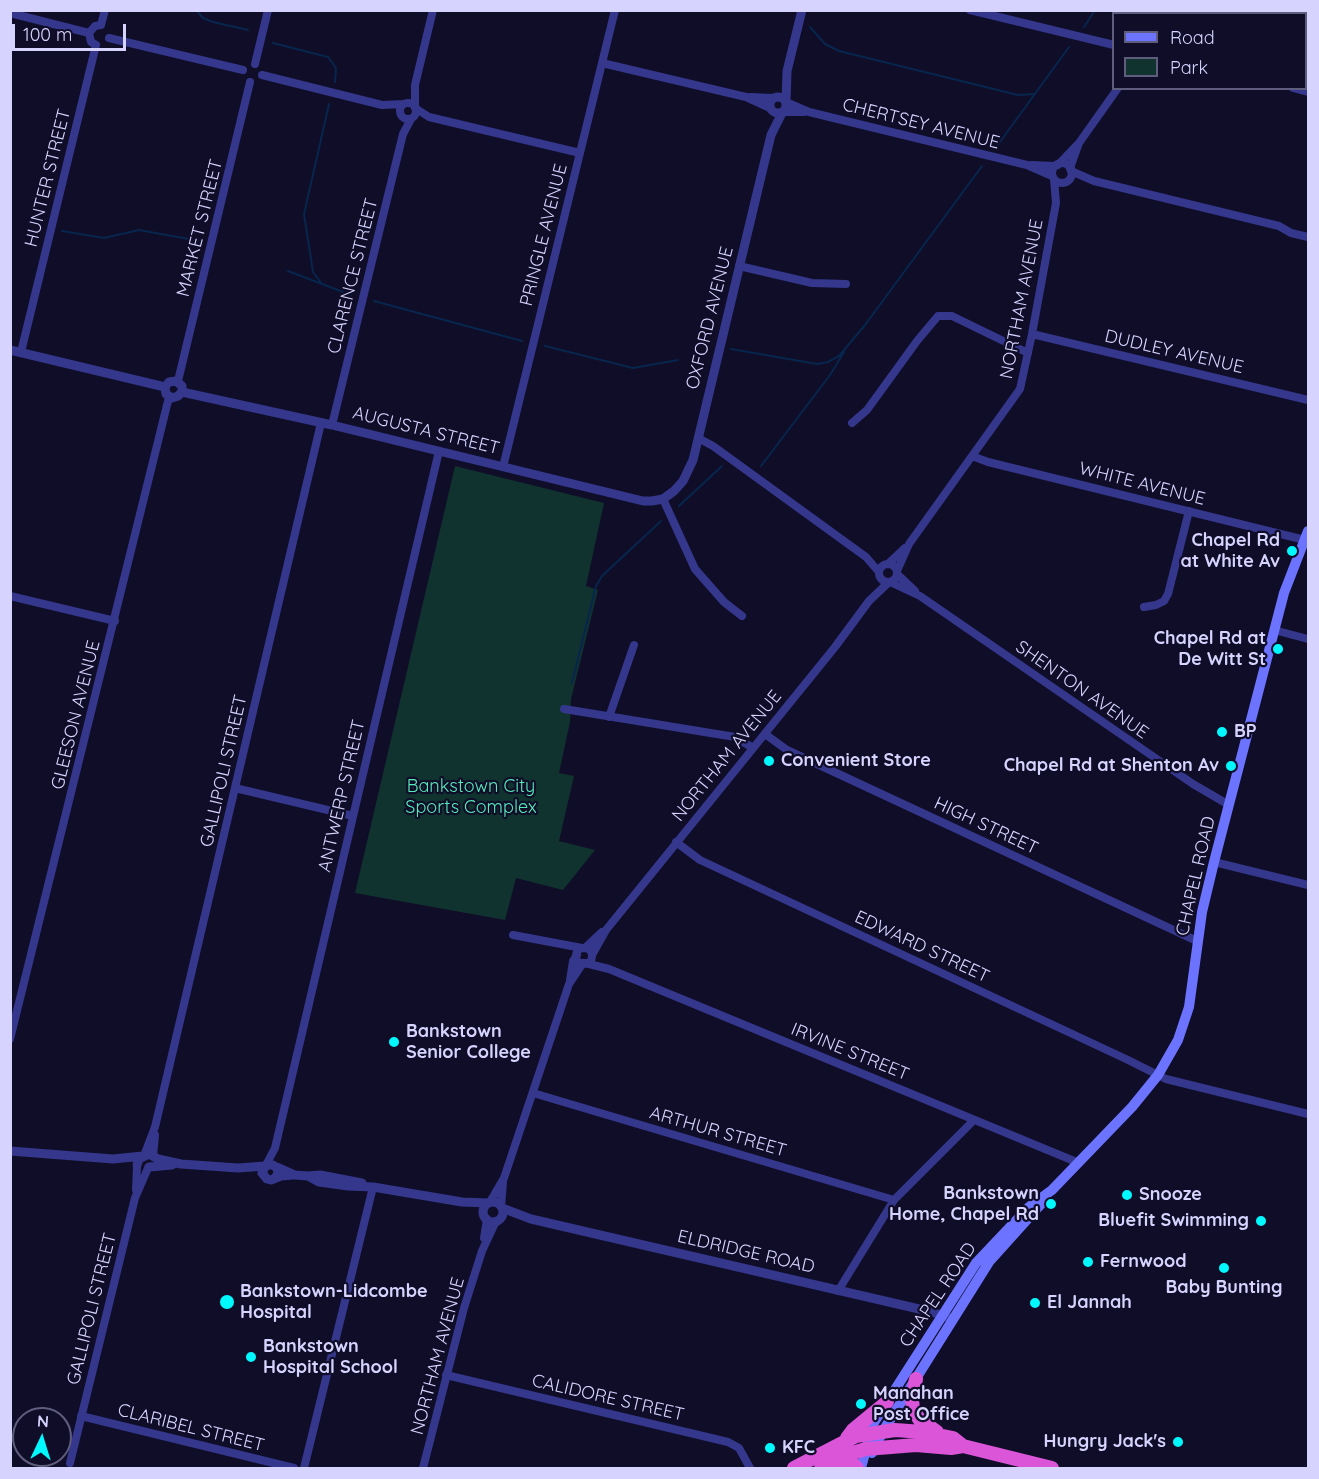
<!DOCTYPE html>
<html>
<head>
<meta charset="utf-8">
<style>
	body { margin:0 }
	#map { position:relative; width:1319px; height:1479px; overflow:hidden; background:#100d28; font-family:Quicksand,sans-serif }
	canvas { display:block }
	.frame { position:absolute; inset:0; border:12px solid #d6d4ff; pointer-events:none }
	.legend { position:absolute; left:1112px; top:12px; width:195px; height:78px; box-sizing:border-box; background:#100d28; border:2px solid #5f5d7e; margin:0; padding:8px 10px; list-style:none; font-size:18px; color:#d6d4ff }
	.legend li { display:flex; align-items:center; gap:12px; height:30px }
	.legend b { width:30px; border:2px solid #5f5d7e }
	.north { position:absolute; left:12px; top:1407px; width:60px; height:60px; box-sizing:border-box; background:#100d28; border:2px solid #5f5d7e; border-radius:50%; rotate:4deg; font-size:16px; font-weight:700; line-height:24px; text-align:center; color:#d6d4ff }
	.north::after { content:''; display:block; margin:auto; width:21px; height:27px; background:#00f8ff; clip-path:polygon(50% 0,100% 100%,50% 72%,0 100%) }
	.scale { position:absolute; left:12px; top:24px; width:114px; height:27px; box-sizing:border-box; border:3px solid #d6d4ff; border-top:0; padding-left:8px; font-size:18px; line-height:21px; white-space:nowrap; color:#d6d4ff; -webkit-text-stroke:4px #100d28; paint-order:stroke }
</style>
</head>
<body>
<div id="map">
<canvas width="1319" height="1479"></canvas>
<div class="frame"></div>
<ul class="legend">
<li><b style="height:8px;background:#6b73ff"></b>Road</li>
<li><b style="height:16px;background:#10332f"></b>Park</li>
</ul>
<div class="north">N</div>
<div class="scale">100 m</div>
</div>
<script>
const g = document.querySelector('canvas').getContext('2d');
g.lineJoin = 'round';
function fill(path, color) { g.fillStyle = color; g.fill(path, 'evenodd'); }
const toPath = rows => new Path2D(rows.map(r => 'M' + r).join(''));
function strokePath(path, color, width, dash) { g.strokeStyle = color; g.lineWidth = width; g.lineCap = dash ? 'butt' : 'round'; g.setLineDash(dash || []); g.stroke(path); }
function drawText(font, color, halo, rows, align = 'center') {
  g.font = font + ' Quicksand,sans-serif'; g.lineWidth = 4.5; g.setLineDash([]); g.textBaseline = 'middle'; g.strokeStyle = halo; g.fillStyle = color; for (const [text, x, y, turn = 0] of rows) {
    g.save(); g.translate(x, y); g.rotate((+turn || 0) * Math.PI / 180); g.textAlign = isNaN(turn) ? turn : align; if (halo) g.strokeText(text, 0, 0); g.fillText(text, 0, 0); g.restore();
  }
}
fill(toPath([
	[455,466,604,503,586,586,598,590,571,699,570,722,559,773,574,776,559,841,595,850,563,890,516,878,505,920,355,893]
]), '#10332f');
strokePath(toPath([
	[196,10,203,18,213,22,248,30],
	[1214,10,1227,14],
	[810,27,825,44,839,51,1018,95,1035,94],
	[1084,27,1095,10],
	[1306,32,1308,33],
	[273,43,328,57,336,68,335,82],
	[997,146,1069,47],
	[62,231,104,238,139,230,200,241],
	[288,271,351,295],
	[322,284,313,272,304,214,329,104],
	[374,301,522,341],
	[545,346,633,368,678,360],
	[731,349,817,364,828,362,839,356,865,325,982,166],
	[761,466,830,375,844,352],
	[679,506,722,466],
	[572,683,596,586,602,576,661,521]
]), '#07264d', 2);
strokePath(toPath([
	[970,10,1114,45],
	[10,13,89,33],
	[1173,14,1176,10],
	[101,25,105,10],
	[109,38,243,70],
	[96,45,91,42,89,33,95,26,101,25],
	[602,63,746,97,770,108],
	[255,64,268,10],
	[262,75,382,105,404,104],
	[1293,88,1308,92],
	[750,97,774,98],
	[786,102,809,112,1027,165,1052,176],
	'400 111a8 8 0 1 1 16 0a8 8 0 1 1-16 0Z',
	[415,107,415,85,433,10],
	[415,108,429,117,580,153],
	[783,112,804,112],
	'1052 173a10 10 0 1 1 20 0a10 10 0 1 1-20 0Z',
	[1031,165,1055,166],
	[1058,165,1078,144],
	[1070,168,1079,143,1118,88],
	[1071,171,1094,181,1279,226,1291,233,1308,237],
	[739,266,812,283,846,284],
	[1032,334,1308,400],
	[21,352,96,45],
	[178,381,250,82],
	[852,423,867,410,917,341,938,316,952,316,1028,353],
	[332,425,403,134,411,119],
	[698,438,713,446,866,557,879,572],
	[972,456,988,462,1305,540],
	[503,467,615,10],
	[663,499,695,569,724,602,742,616],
	'879 573a9 9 0 1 1 18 0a9 9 0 1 1-18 0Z',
	[888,564,905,548],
	[897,571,909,544,1020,389,1032,334,1056,203,1054,179],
	[897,574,915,591],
	[890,582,920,596,1193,784,1229,805],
	[10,596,115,621],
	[1144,607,1156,605,1164,601,1168,594,1189,511],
	[1274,630,1308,639],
	[564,709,735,737,753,748],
	[609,717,634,645],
	[765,734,787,750,1197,941],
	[235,788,353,816],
	[676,842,700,860,1126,1059,1166,1079,1308,1114],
	[1214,862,1308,885],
	[513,935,582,948],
	[585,948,602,932],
	'576 956a8 8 0 1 1 16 0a8 8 0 1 1-16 0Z',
	[592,955,606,930,835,647,869,601,888,583],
	[585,963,609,969,1079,1163],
	[570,980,573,961,577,955],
	[10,1039,169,397],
	[533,1093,894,1200],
	[144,1156,155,1127,321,423],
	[153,1156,155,1135],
	[266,1165,275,1148,439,451],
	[136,1190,137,1166],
	[490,1202,504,1178,569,984,583,963],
	[501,1207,503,1182],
	[484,1238,487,1219],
	[838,1291,894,1200,974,1120],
	[446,1375,728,1442,739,1448,750,1468],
	[81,1416,294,1468],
	[70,1463,135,1198,148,1168],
	[304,1468,373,1187],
	[423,1468,464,1308,482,1251,496,1221]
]), '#34378c', 8);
strokePath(toPath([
	'770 105a8 8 0 1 1 16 0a8 8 0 1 1-16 0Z',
	[786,101,787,71,802,10],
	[10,350,165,387],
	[165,387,169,382,176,381,182,386,182,392],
	[165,387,166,394,172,398,178,396,182,392],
	[182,392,332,425,643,501,652,501,663,499,674,491,683,481,693,460,771,135,782,113],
	[10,1151,113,1159,143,1156],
	[137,1165,139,1159,149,1154,158,1159,181,1164,238,1168,265,1166],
	[149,1167,172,1165],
	[277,1167,295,1175,308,1176,320,1175,362,1183],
	[308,1176,319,1182,348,1186,373,1187,462,1202,488,1203],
	[275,1178,278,1174,277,1168,273,1165,266,1165,262,1173,267,1179,271,1180,281,1176,293,1175],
	'483 1212a10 10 0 1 1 20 0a10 10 0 1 1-20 0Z',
	[502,1208,531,1219,932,1312,953,1319]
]), '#34378c', 9);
strokePath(toPath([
	[872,1453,883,1431,989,1262,1043,1202],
	[861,1468,873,1424,976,1263,1029,1207,1052,1190,1132,1107,1158,1075,1178,1040,1189,1007,1202,912,1214,862,1284,593,1308,531]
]), '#6b73ff', 10);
strokePath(toPath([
	[916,1379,912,1400,913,1409,919,1419,937,1432],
	[847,1438,853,1430,887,1402],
	[837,1460,850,1461,857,1468],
	[794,1468,856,1436,895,1430,923,1432,953,1438,963,1446,1052,1468],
	[821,1468,849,1454,866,1449,916,1445,951,1448,963,1446]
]), '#da55d8', 14);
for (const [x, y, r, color] of [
	[1292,551,6,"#00f8ff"],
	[1278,649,6,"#00f8ff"],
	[1222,732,6,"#00f8ff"],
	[769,761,6,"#00f8ff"],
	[1231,766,6,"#00f8ff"],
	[394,1042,6,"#00f8ff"],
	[1127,1195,6,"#00f8ff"],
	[1051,1204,6,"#00f8ff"],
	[1261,1221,6,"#00f8ff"],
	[1088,1262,6,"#00f8ff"],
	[1224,1268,6,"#00f8ff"],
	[227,1302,8,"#00f8ff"],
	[1035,1303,6,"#00f8ff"],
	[251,1357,6,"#00f8ff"],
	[861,1404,6,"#00f8ff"],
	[1178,1442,6,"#00f8ff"],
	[770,1448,6,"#00f8ff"]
]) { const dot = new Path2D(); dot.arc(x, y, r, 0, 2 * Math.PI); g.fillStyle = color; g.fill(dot); strokePath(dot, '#100d28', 2); }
drawText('18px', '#d6d4ff', '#100d28', [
	["CHERTSEY AVENUE",921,124,14],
	["HUNTER STREET",48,178,-76],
	["MARKET STREET",200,228,-76],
	["PRINGLE AVENUE",544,235,-76],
	["CLARENCE STREET",353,276,-76],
	["NORTHAM AVENUE",1022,299,-79],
	["OXFORD AVENUE",710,318,-76],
	["DUDLEY AVENUE",1174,352,13],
	["AUGUSTA STREET",426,431,14],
	["WHITE AVENUE",1142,484,14],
	["SHENTON AVENUE",1082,690,35],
	["GLEESON AVENUE",76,715,-76],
	["NORTHAM AVENUE",727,756,-51],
	["GALLIPOLI STREET",224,771,-77],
	["ANTWERP STREET",342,796,-77],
	["HIGH STREET",986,826,25],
	["CHAPEL ROAD",1196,876,-77],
	["EDWARD STREET",922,947,25],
	["IRVINE STREET",850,1052,22],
	["ARTHUR STREET",718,1132,16],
	["ELDRIDGE ROAD",746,1252,13],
	["CHAPEL ROAD",938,1295,-56],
	["GALLIPOLI STREET",92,1309,-76],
	["NORTHAM AVENUE",438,1356,-75],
	["CALIDORE STREET",608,1398,13],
	["CLARIBEL STREET",191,1428,14]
]);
drawText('bold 18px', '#d6d4ff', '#100d28', [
	["Chapel Rd",1280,541,"right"],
	["at White Av",1280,562,"right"],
	["Chapel Rd at",1266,639,"right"],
	["De Witt St",1266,660,"right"],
	["BP",1234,732],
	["Convenient Store",781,761],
	["Chapel Rd at Shenton Av",1219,766,"right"],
	["Bankstown",406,1032],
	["Senior College",406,1053],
	["Bankstown",1039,1194,"right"],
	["Home, Chapel Rd",1039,1215,"right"],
	["Snooze",1139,1195],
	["Bluefit Swimming",1249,1221,"right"],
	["Fernwood",1100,1262],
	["Baby Bunting",1224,1288,"center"],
	["Bankstown-Lidcombe",240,1292],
	["Hospital",240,1313],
	["El Jannah",1047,1303],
	["Bankstown",263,1347],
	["Hospital School",263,1368],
	["Manahan",873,1394],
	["Post Office",873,1415],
	["Hungry Jack's",1166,1442,"right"],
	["KFC",782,1448]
], 'left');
drawText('18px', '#55ebba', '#100d28', [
	["Bankstown City",471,787],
	["Sports Complex",471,808]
]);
</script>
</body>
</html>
